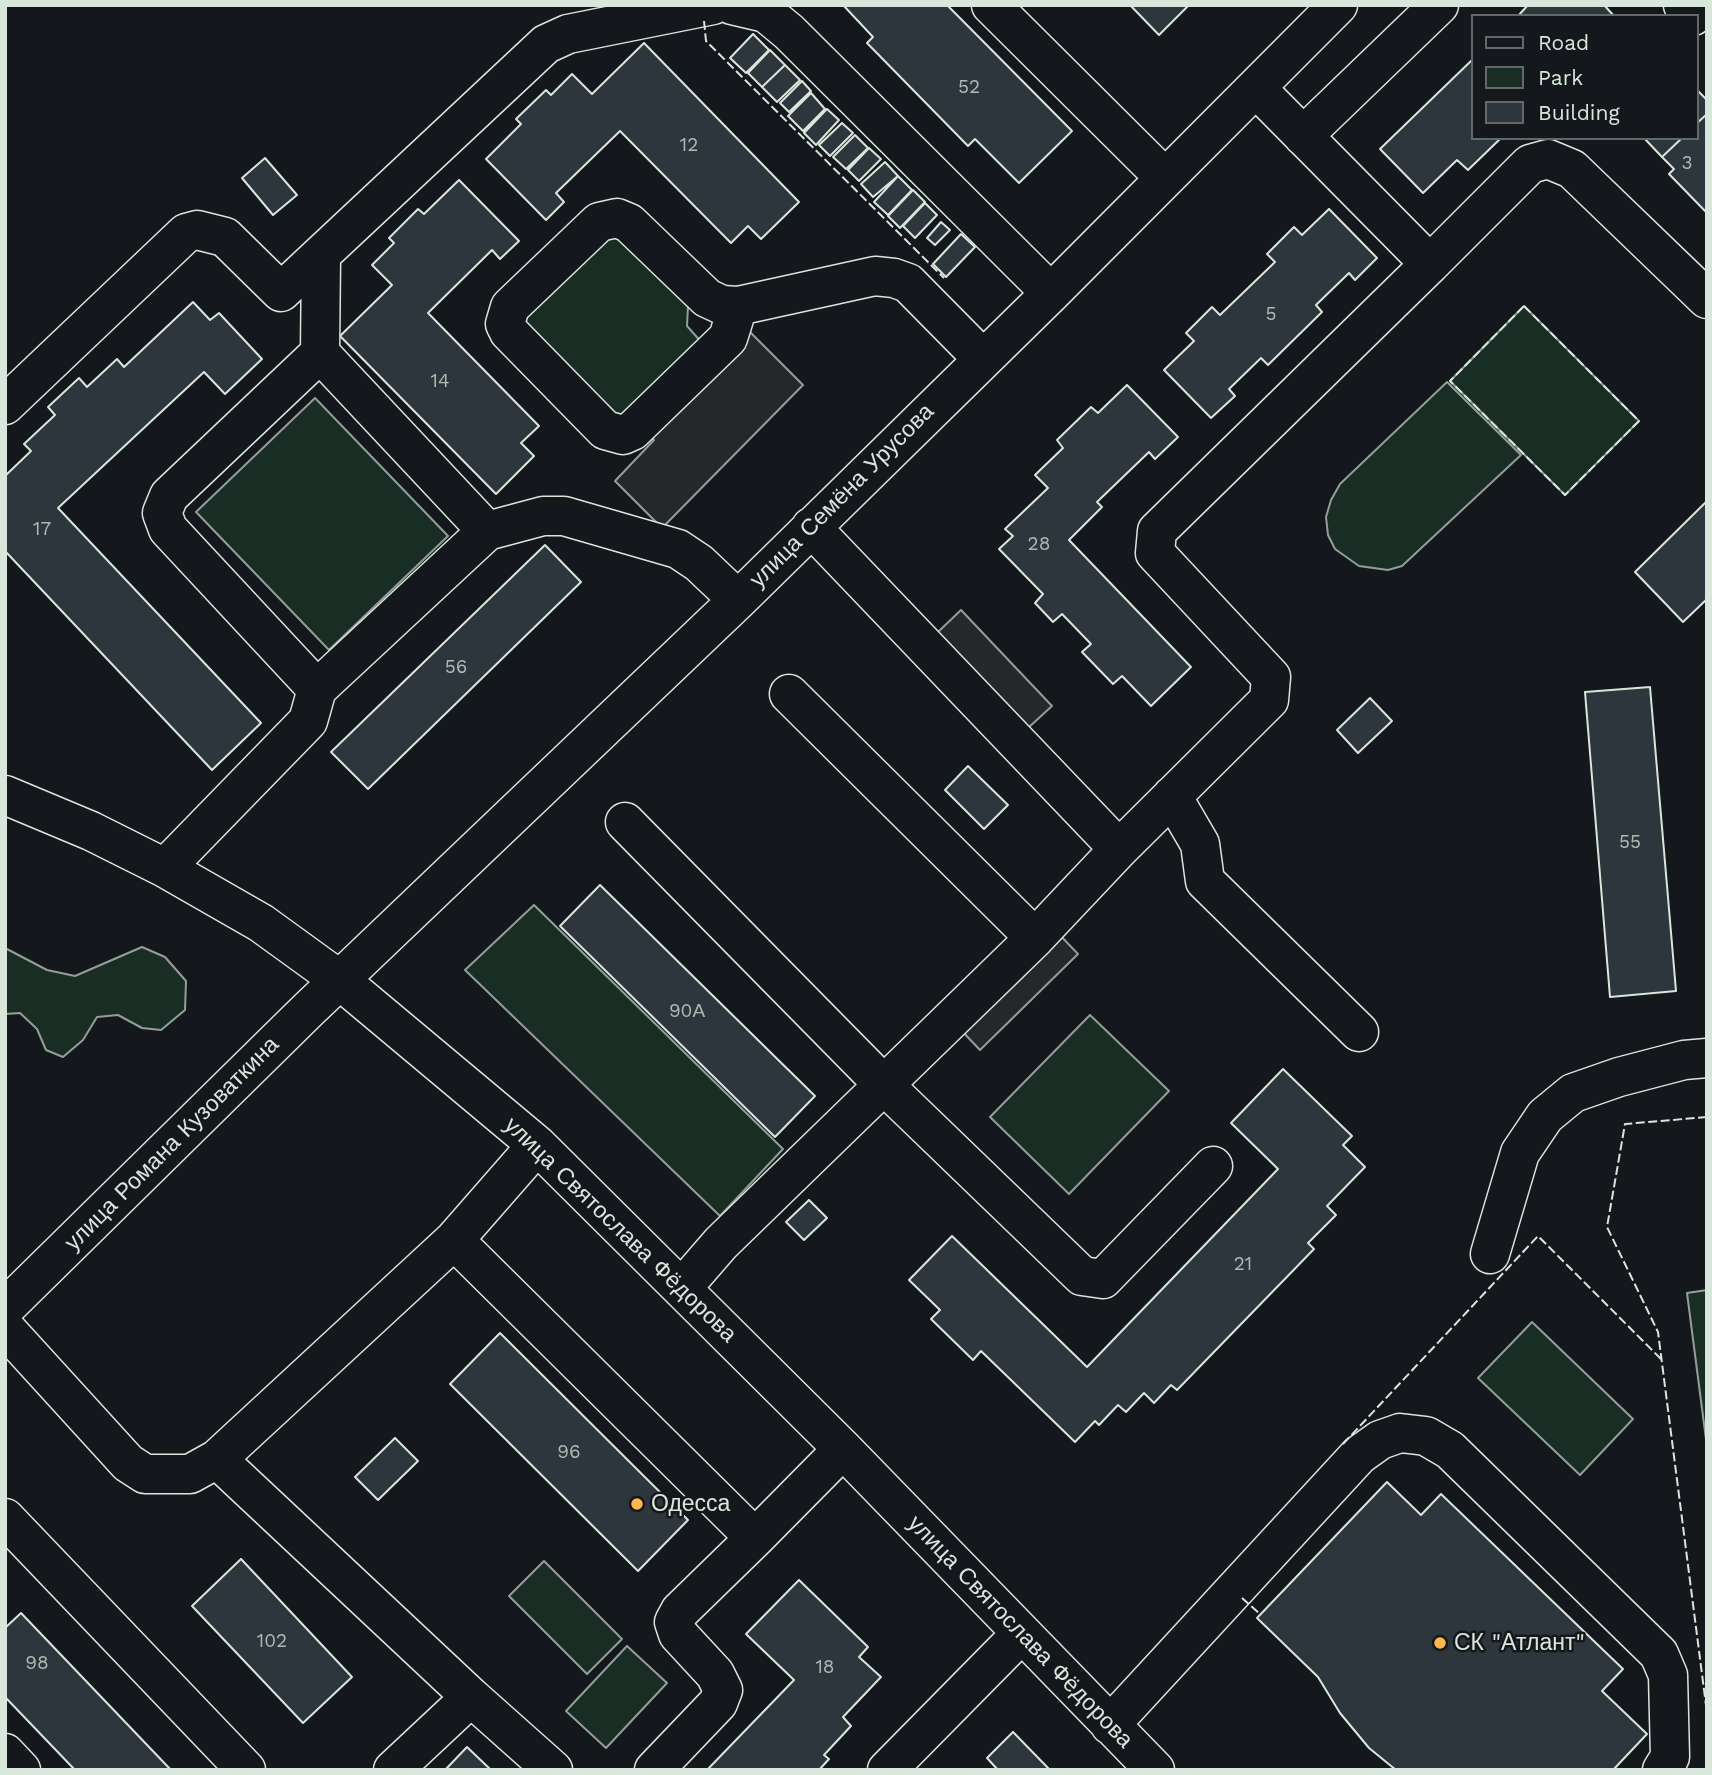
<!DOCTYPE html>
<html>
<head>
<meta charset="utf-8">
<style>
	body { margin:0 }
	#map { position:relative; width:1712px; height:1775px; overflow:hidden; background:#14181c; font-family:"Work Sans",sans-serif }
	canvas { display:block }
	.frame { position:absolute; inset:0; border:7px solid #d8e6dc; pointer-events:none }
	.legend { position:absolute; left:1471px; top:14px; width:228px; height:126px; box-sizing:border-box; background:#14181c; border:2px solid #626a69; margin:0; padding:9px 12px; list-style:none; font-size:21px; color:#d8e6dc }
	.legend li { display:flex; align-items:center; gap:14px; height:35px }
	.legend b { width:35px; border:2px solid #626a69 }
</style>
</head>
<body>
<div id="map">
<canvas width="1712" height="1775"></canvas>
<div class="frame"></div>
<ul class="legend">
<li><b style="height:9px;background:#14181c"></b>Road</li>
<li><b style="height:19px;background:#1a2d24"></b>Park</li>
<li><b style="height:19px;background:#2c363c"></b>Building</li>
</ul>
</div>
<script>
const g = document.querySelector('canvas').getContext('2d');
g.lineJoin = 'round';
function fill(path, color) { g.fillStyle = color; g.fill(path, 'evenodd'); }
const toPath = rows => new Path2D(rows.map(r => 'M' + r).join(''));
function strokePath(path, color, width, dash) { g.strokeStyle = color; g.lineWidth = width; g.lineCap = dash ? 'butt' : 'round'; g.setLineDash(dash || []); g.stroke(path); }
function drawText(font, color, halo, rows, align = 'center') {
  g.font = font + ' "Work Sans",sans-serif'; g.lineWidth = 5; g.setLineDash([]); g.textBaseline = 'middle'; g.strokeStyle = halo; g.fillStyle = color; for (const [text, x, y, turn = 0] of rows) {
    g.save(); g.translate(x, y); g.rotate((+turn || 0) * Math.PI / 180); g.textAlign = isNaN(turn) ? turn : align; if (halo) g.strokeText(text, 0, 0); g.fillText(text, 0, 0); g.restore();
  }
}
const green = toPath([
	[615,231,688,306,687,326,703,344,620,421,529,340,523,316,615,231],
	[1524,306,1639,421,1565,495,1450,381,1524,306],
	[1447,382,1521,455,1402,566,1388,570,1359,566,1335,549,1328,535,1326,517,1331,500,1340,484,1447,382],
	[315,398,448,536,329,650,196,512,315,398],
	[534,905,783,1149,720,1216,465,970,534,905],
	[142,947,165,957,186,981,185,1010,161,1030,142,1028,118,1015,97,1017,83,1040,63,1057,46,1050,37,1029,20,1013,5,1014,5,948,47,970,75,976,142,947],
	[1090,1015,1169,1091,1069,1194,990,1117,1090,1015],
	[1707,1290,1707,1447,1687,1293,1707,1290],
	[1532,1322,1633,1419,1580,1475,1478,1378,1532,1322],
	[544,1561,622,1639,587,1674,509,1596,544,1561],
	[627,1646,667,1683,606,1748,566,1711,627,1646]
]);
fill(green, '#1a2d24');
strokePath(green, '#939e99', 2);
const parking = toPath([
	[748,330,803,385,662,528,615,481,654,440,647,432,748,330],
	[961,610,1052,706,1028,728,938,632,961,610],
	[1057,932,1078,954,980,1050,959,1028,1057,932]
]);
fill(parking, '#24282b');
strokePath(parking, '#939e99', 2);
const building = toPath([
	[843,5,947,5,1072,131,1019,183,975,139,968,146,867,43,873,37,843,5],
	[1130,5,1189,5,1159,35,1130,5],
	[1528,5,1604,5,1614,16,1518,16,1528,5],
	[753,34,769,50,746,73,730,58,753,34],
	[644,43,799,202,761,239,748,226,731,243,620,131,556,193,564,202,546,220,486,159,521,124,516,119,546,90,551,95,572,74,592,94,644,43],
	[770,50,785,65,762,87,748,73,770,50],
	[1472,60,1472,138,1501,138,1468,170,1457,160,1423,193,1380,149,1472,60],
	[785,65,800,80,777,102,762,87,785,65],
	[802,81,811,91,789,112,780,103,802,81],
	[1696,89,1707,100,1707,114,1696,124,1696,89],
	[811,93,825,109,803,131,788,116,811,93],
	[827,109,839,120,816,145,804,133,827,109],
	[1707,114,1707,213,1669,174,1674,169,1662,157,1682,138,1696,138,1696,124,1707,114],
	[842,123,853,133,830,156,819,145,842,123],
	[855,135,868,148,846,169,833,157,855,135],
	[1644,138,1682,138,1662,157,1644,138],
	[869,148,881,159,859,181,848,170,869,148],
	[265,158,297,195,273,215,242,178,265,158],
	[885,162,898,176,873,197,861,184,885,162],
	[898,176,912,190,888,215,874,202,898,176],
	[459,180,519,241,500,259,492,250,428,313,539,426,521,443,534,456,496,494,340,336,392,285,372,265,394,243,389,238,418,209,424,214,459,180],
	[913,190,925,202,900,228,888,216,913,190],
	[925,203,937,215,915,238,903,226,925,203],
	[1329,209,1377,258,1355,280,1349,273,1316,305,1322,312,1268,365,1261,358,1229,389,1235,396,1211,418,1164,370,1194,341,1186,333,1212,307,1220,315,1275,262,1267,254,1294,227,1302,235,1329,209],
	[941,222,950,230,935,245,927,238,941,222],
	[961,234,975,247,946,277,933,264,961,234],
	[193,302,210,320,219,313,262,359,225,394,204,372,58,508,261,723,212,770,5,551,5,476,31,451,24,444,55,415,48,407,79,378,87,387,117,359,124,367,193,302],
	[1127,385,1178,437,1155,459,1149,452,1097,502,1102,507,1069,540,1191,667,1151,706,1122,676,1113,684,1082,652,1091,644,1062,614,1053,622,1035,603,1043,594,999,549,1013,536,1005,529,1048,488,1035,475,1063,448,1057,440,1091,407,1098,413,1127,385],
	[1707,501,1707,599,1683,622,1635,572,1707,501],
	[545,545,581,582,368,789,331,752,545,545],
	[1650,687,1676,991,1610,997,1585,692,1650,687],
	[1370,698,1392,721,1358,753,1337,730,1370,698],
	[968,766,1008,805,984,829,945,790,968,766],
	[600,885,815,1096,775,1137,560,926,600,885],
	[1283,1069,1352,1136,1343,1145,1365,1167,1327,1206,1336,1215,1308,1243,1314,1249,1177,1390,1171,1385,1154,1403,1144,1393,1126,1412,1118,1405,1099,1425,1095,1421,1075,1442,981,1351,973,1360,931,1319,940,1310,909,1280,952,1236,1087,1367,1278,1169,1231,1123,1283,1069],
	[809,1200,827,1218,804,1240,786,1222,809,1200],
	[500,1333,688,1520,638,1571,450,1384,500,1333],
	[395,1438,418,1461,378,1500,355,1477,395,1438],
	[1387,1482,1421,1515,1441,1494,1623,1669,1602,1691,1647,1734,1613,1770,1396,1770,1369,1748,1340,1713,1318,1677,1257,1618,1387,1482],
	[241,1559,352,1677,303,1723,192,1606,241,1559],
	[799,1580,868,1647,859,1657,881,1677,843,1717,851,1726,824,1755,829,1759,819,1770,707,1770,794,1680,746,1634,799,1580],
	[21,1613,171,1770,75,1770,5,1697,5,1628,21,1613],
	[1013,1732,1050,1770,998,1770,987,1758,1013,1732],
	[467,1747,491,1770,445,1770,467,1747]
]);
fill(building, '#2c363c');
strokePath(building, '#d8e6dc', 2);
const minor = toPath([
	[732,5,766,13,789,32,1051,293],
	[991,5,1165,178],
	[1683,5,1693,16],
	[1303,136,1439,5],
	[1430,264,1530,164,1548,159,1572,169,1707,299],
	[738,306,728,338,632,431,623,435,605,430,509,332,505,324,510,307,599,222,617,218,629,223,707,298,722,305,738,306,875,276,894,278,908,283,982,358],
	[5,405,186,233,197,230,225,237,281,292,546,44,568,34,713,5],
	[811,527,1119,849,1269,700,1271,677,1155,553,1157,531,1430,264,1256,88],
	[487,531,543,516,564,516,678,549,699,563,738,600],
	[317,689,487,531,320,353],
	[789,694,1035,938],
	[5,795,91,831,165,868,261,923,341,981,537,1145,843,1449,1155,1770],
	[1172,796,1200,844,1205,881,1359,1032],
	[625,822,884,1085,1082,1276,1103,1279,1213,1166],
	[165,868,308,721,317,689,168,529,162,513,169,496,320,353,321,256],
	[537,1145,454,1240,755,1538,843,1449],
	[1490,1254,1520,1153,1545,1116,1573,1093,1619,1077,1684,1060,1707,1058],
	[682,1288,721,1243,1035,938,1119,849],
	[5,1308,308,1010,738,600,1051,293,1338,5],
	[5,1328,128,1463,145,1474,190,1474,217,1459,454,1240],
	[217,1459,471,1697],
	[5,1518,246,1770],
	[1110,1725,1359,1455,1380,1440,1400,1433,1426,1436,1450,1450,1659,1654,1668,1675,1670,1757,1662,1770],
	[5,1753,21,1770],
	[393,1770,471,1697,553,1770],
	[654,1770,718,1703,723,1690,715,1674,678,1634,674,1622,680,1611,755,1538],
	[887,1770,1021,1634]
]);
strokePath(minor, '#d8e6dc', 41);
strokePath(minor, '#14181c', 38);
strokePath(toPath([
	[704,21,706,41,944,278],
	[1524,306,1639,421,1565,495,1450,381,1524,306],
	[1707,1117,1625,1124,1607,1227,1658,1332,1707,1713],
	[1343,1444,1538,1236,1661,1359],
	[1242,1598,1260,1614]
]), '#d8e6dc', 2, [9, 3.5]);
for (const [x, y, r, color] of [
	[637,1504,7,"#ffb74d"],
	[1440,1643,7,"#ffb74d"]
]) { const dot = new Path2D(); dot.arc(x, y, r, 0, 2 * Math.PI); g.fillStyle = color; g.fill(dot); strokePath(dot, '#14181c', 2.5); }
drawText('19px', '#adbab4', null, [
	["52",969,87],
	["12",689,145],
	["3",1687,163],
	["5",1271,314],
	["14",440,381],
	["17",42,529],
	["28",1039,544],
	["56",456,667],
	["55",1630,842],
	["90А",687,1011],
	["21",1243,1264],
	["96",569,1452],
	["102",272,1641],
	["98",37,1663],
	["18",825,1667]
]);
drawText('23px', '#d8e6dc', '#14181c', [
	["улица Семёна Урусова",842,496,-45],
	["улица Романа Кузоваткина",172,1144,-45],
	["улица Святослава Фёдорова",620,1230,44],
	["улица Святослава Фёдорова",1020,1632,46]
]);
drawText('23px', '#d8e6dc', '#14181c', [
	["Одесса",651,1504],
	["СК \"Атлант\"",1454,1643]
], 'left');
</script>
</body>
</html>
